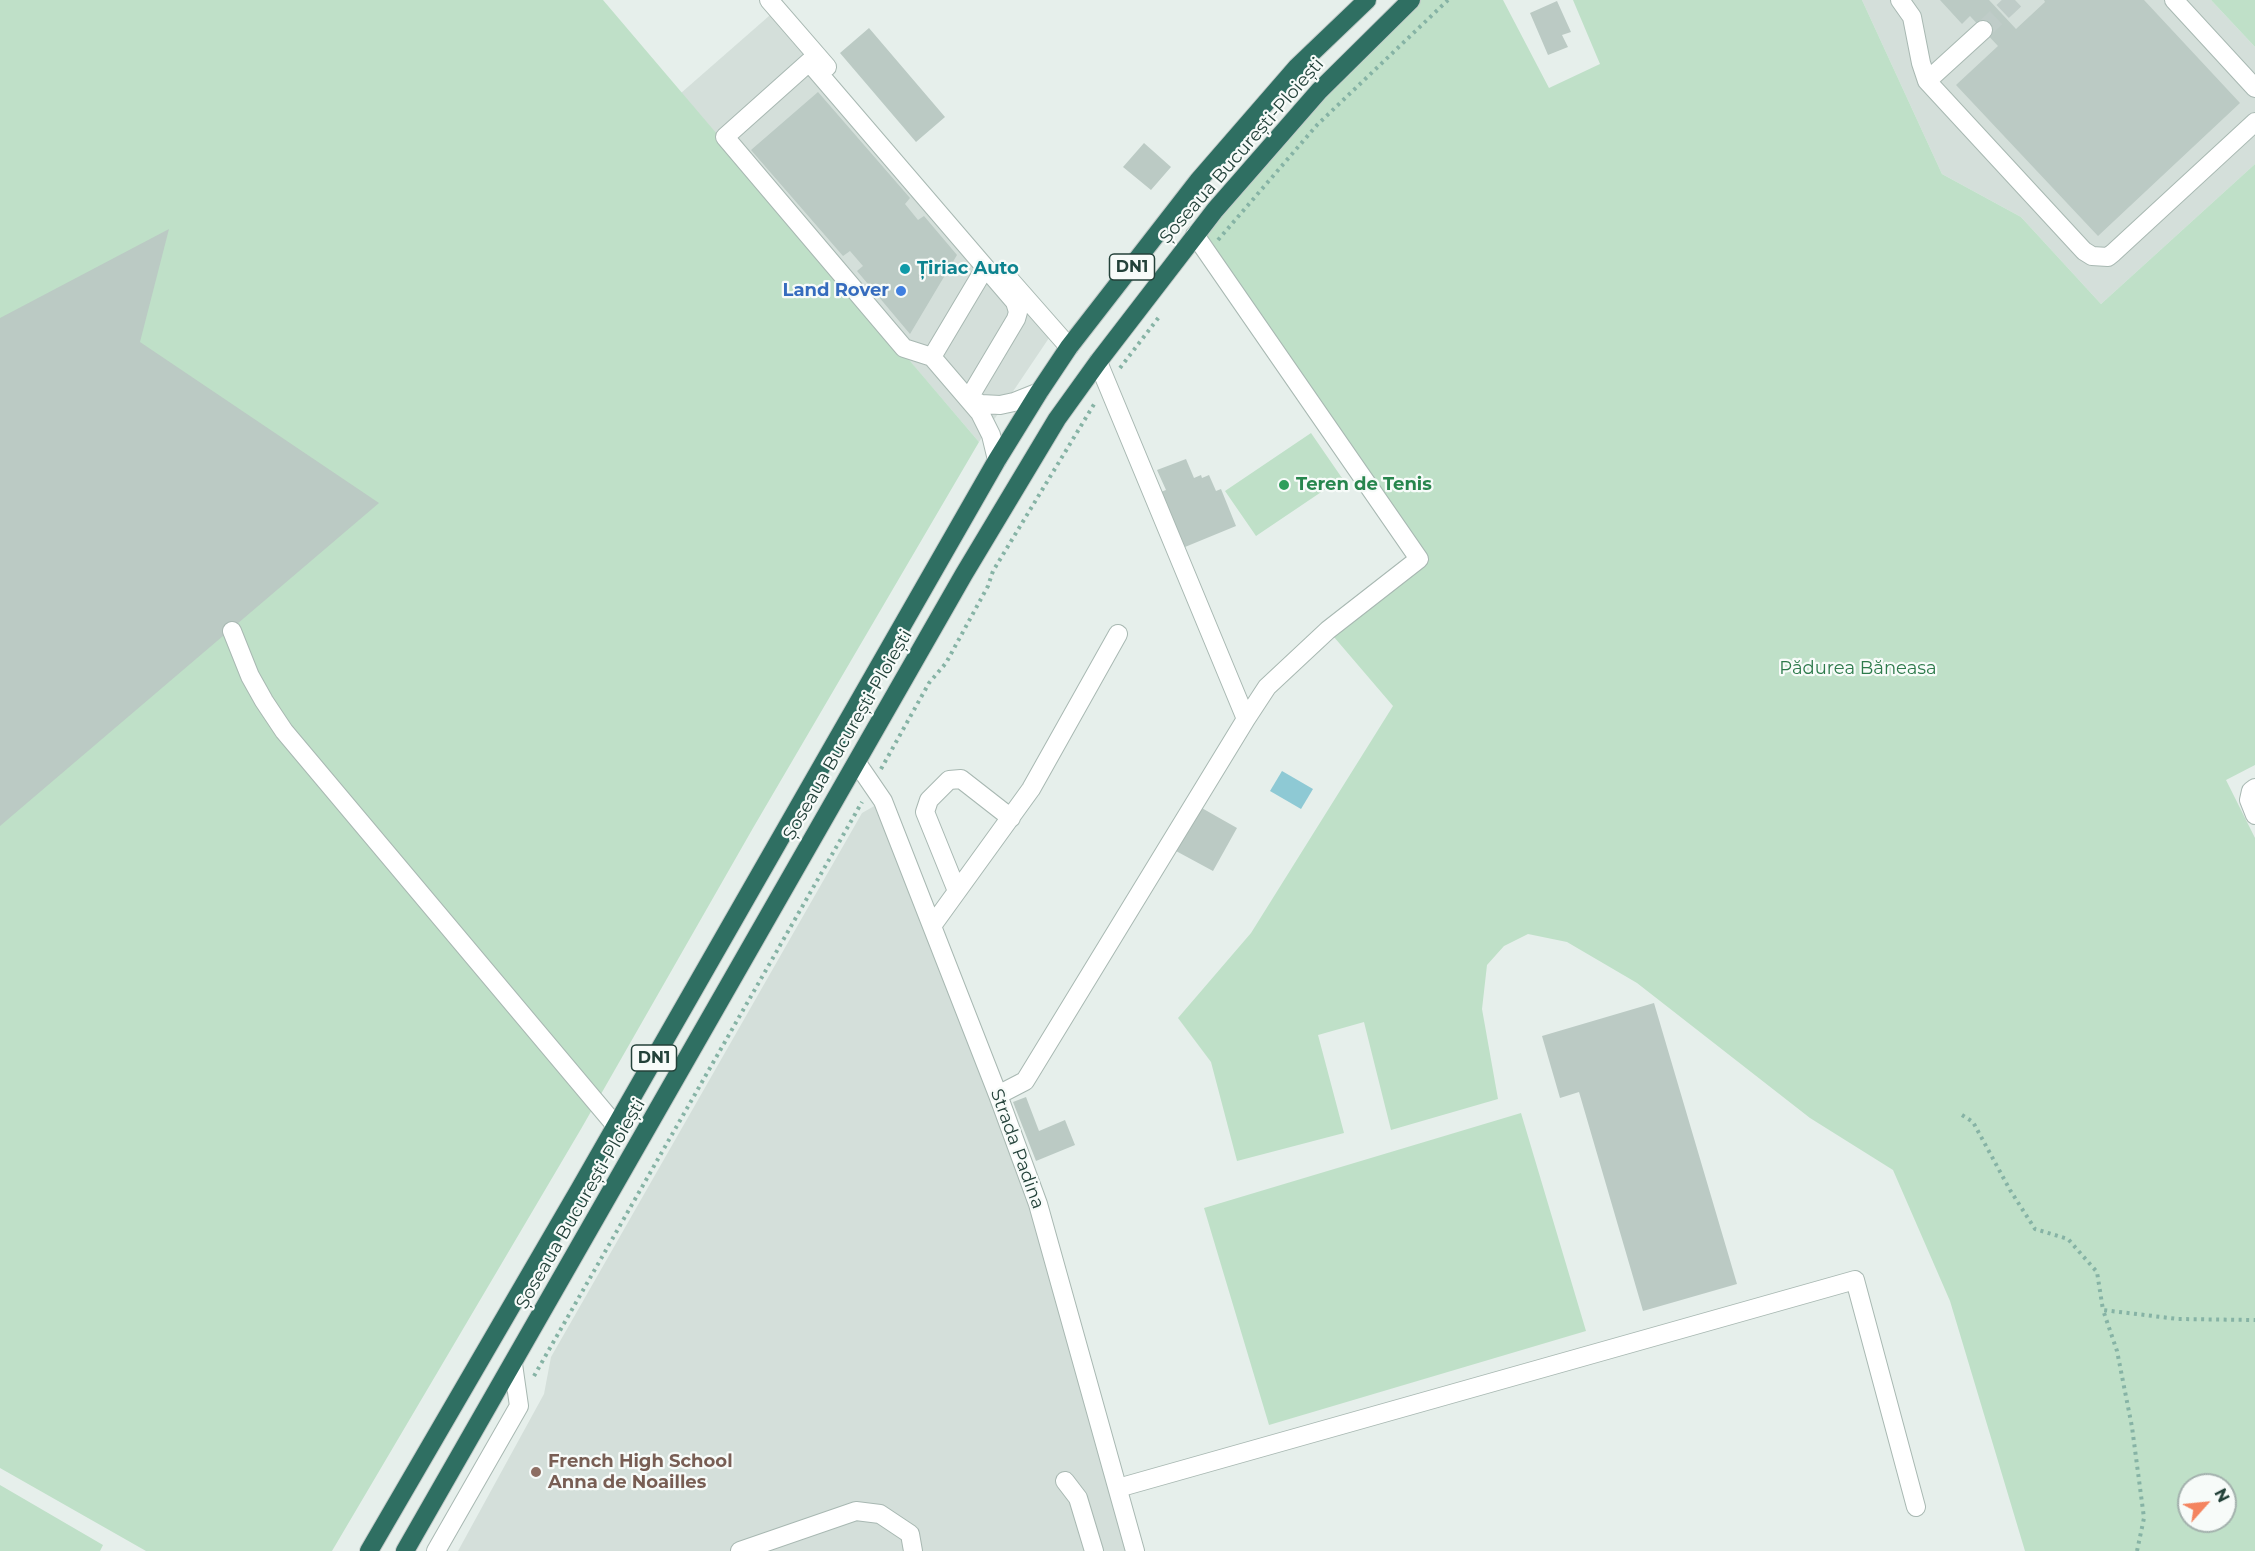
<!DOCTYPE html>
<html>
<head>
<meta charset="utf-8">
<style>
	body { margin:0 }
	#map { position:relative; width:2255px; height:1551px; overflow:hidden; background:#e6efeb; font-family:Montserrat,sans-serif }
	canvas { display:block }
	.north { position:absolute; left:2177px; top:1473px; width:60px; height:60px; box-sizing:border-box; background:#f7fbf9; border:2px solid #a3b1ad; border-radius:50%; rotate:63deg; font-size:16px; font-weight:700; line-height:24px; text-align:center; color:#24423a }
	.north::after { content:''; display:block; margin:auto; width:21px; height:27px; background:#f4845f; clip-path:polygon(50% 0,100% 100%,50% 72%,0 100%) }
</style>
</head>
<body>
<div id="map">
<canvas width="2255" height="1551"></canvas>
<div class="north">N</div>
</div>
<script>
const g = document.querySelector('canvas').getContext('2d');
g.lineJoin = 'round';
function fill(path, color) { g.fillStyle = color; g.fill(path, 'evenodd'); }
const toPath = rows => new Path2D(rows.map(r => 'M' + r).join(''));
function strokePath(path, color, width, dash) { g.strokeStyle = color; g.lineWidth = width; g.lineCap = dash ? 'butt' : 'round'; g.setLineDash(dash || []); g.stroke(path); }
function drawText(font, color, halo, rows, align = 'center') {
  g.font = font + ' Montserrat,sans-serif'; g.lineWidth = 4.5; g.setLineDash([]); g.textBaseline = 'middle'; g.strokeStyle = halo; g.fillStyle = color; for (const [text, x, y, turn = 0] of rows) {
    g.save(); g.translate(x, y); g.rotate((+turn || 0) * Math.PI / 180); g.textAlign = isNaN(turn) ? turn : align; if (halo) g.strokeText(text, 0, 0); g.fillText(text, 0, 0); g.restore();
  }
}
fill(toPath([
	[1862,0,2211,0,2255,47,2255,164,2101,304,2021,217,1942,174],
	[777,9,1051,335,979,442,681,93],
	[883,801,998,1095,1135,1551,458,1551,544,1394,551,1357,862,813]
]), '#d4dfda');
fill(toPath([
	[0,0,603,0,979,442,753,828,581,1129,332,1551,146,1551,0,1468],
	[1411,0,1503,0,1549,88,1600,64,1573,0,1862,0,1942,174,2021,217,2101,304,2255,164,2255,765,2226,780,2255,838,2255,1551,2025,1551,1950,1301,1893,1170,1810,1118,1637,983,1567,942,1528,934,1504,946,1487,965,1482,1009,1498,1099,1391,1130,1364,1022,1318,1035,1344,1133,1237,1161,1211,1062,1178,1018,1251,933,1393,706,1328,630,1419,559,1195,235],
	[2189,1485,2225,1485,2225,1521,2189,1521],
	[2211,0,2255,0,2255,47],
	[1311,433,1342,478,1256,536,1225,491],
	[1521,1113,1586,1331,1269,1425,1204,1208],
	[0,1485,103,1545,100,1551,0,1551]
]), '#bfe0c8');
fill(toPath([
	[1282,771,1313,789,1301,809,1270,791]
]), '#8ec9d4');
fill(toPath([
	[1940,0,1989,0,2016,29,2045,2,2044,0,2144,0,2240,103,2098,236,1956,85,1998,46,1970,16,1962,24],
	[1557,1,1571,32,1562,35,1568,47,1548,55,1530,13],
	[869,28,945,117,916,142,840,53],
	[818,92,910,198,905,204,918,220,924,216,957,255,910,334,857,271,863,266,850,251,843,256,751,150],
	[1144,143,1171,167,1151,190,1123,167],
	[169,229,140,342,379,503,0,826,0,318],
	[1186,459,1194,478,1201,475,1202,478,1209,475,1216,491,1221,489,1236,526,1185,547,1158,493,1166,490,1157,470],
	[1200,807,1237,828,1213,871,1176,851],
	[1654,1003,1737,1284,1643,1311,1579,1092,1560,1098,1542,1036],
	[1026,1097,1039,1131,1065,1120,1075,1145,1036,1161,1013,1102]
]), '#bbcac4');
strokePath(toPath([
	[1983,30,2015,0]
]), '#bfccc8', 18, [18, 9]);
const minor = toPath([
	[769,0,827,67],
	[1900,0,1912,17,1921,63,1927,81,2084,251,2092,256,2108,257,2113,253,2255,122],
	[2174,0,2255,88],
	[1927,81,1983,30],
	[1195,235,1419,559,1328,630,1267,687,1246,719],
	[985,268,932,357,980,413,991,435,997,460],
	[1011,281,1069,347],
	[932,357,904,348,725,137,809,62,1015,302,1018,312,1016,319,969,398],
	[969,398,981,404,1000,405,1014,402,1039,392],
	[232,631,250,676,264,701,284,731,616,1126],
	[857,763,883,801,998,1095,1038,1204,1135,1551],
	[2255,788,2251,791,2249,800,2255,815],
	[957,891,925,812,929,800,949,780,961,779,1011,818],
	[932,926,1031,789,1118,634],
	[998,1095,1025,1081,1246,719,1098,362],
	[1065,1481,1078,1498,1094,1551],
	[1118,1488,1855,1280,1916,1507],
	[436,1551,519,1406,513,1364],
	[740,1551,856,1511,880,1514,910,1534,913,1551]
]);
const highway = toPath([
	[369,1551,579,1190,997,460,1039,392,1069,347,1198,181,1297,67,1367,0],
	[405,1551,964,574,1057,419,1098,362,1215,210,1319,91,1411,0]
]);
strokePath(minor, '#a8b8b2', 20);
strokePath(highway, '#c2cac8', 20);
strokePath(toPath([
	[1218,240,1317,125,1448,0],
	[1120,368,1159,317],
	[881,769,929,683,946,663,988,586,993,571,1096,401],
	[1962,1115,1973,1122,2010,1190,2035,1229,2068,1239,2097,1272,2103,1310],
	[534,1376,862,802],
	[2137,1551,2144,1518,2132,1427,2117,1351,2103,1310,2178,1319,2255,1320]
]), '#86b3a5', 4, [3, 4.5]);
strokePath(minor, '#fff', 18);
strokePath(highway, '#2f6f62', 18);
for (const [x, y, r, color] of [
	[905,269,6,"#0f9aa8"],
	[901,291,6,"#3f7fe0"],
	[1284,485,6,"#2e9e5b"],
	[536,1472,6,"#8d6e63"]
]) { const dot = new Path2D(); dot.arc(x, y, r, 0, 2 * Math.PI); g.fillStyle = color; g.fill(dot); strokePath(dot, '#f7fbf9', 2); }
for (const [x, y, w] of [
	[1132,267,45],
	[654,1058,45]
]) { const box = new Path2D(); box.roundRect(x - w / 2, y - 13, w, 26, 4.5); g.fillStyle = '#f7fbf9'; g.fill(box); strokePath(box, '#24423a', 1.5); }
drawText('bold 16px', '#24423a', null, [
	["DN1",1132,267],
	["DN1",654,1058]
]);
drawText('18px', '#24423a', '#f7fbf9', [
	["Șoseaua București-Ploiești",1242,151,-49],
	["Șoseaua București-Ploiești",848,735,-60],
	["Strada Padina",1017,1149,70],
	["Șoseaua București-Ploiești",581,1204,-60]
]);
drawText('bold 18px', '#0d838f', '#f7fbf9', [
	["Țiriac Auto",917,269]
], 'left');
drawText('bold 18px', '#366cbe', '#f7fbf9', [
	["Land Rover",889,291]
], 'right');
drawText('bold 18px', '#27864d', '#f7fbf9', [
	["Teren de Tenis",1296,485]
], 'left');
drawText('18px', '#2d7a4b', '#f7fbf9', [
	["Pădurea Băneasa",1858,669]
]);
drawText('bold 18px', '#785e54', '#f7fbf9', [
	["French High School",548,1462],
	["Anna de Noailles",548,1483]
], 'left');
</script>
</body>
</html>
